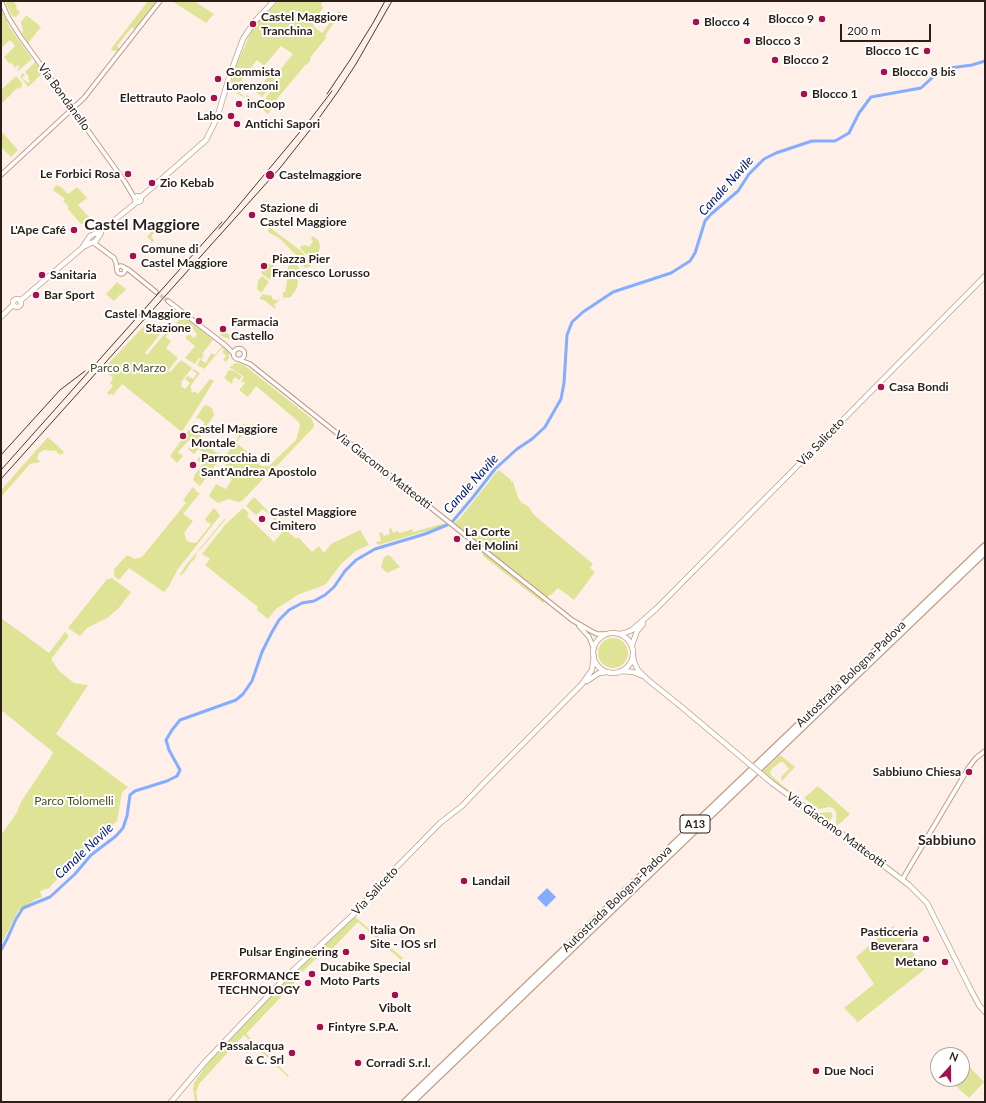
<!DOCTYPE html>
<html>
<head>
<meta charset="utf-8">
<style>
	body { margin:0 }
	#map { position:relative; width:986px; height:1103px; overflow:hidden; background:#fef0e8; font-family:Lato,sans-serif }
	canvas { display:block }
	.frame { position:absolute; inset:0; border:2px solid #2b1f18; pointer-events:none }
	.north { position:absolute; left:930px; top:1047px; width:40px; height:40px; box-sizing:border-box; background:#fff; border:1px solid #aaa5a3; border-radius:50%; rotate:21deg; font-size:11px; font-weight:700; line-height:16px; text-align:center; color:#2b1f18 }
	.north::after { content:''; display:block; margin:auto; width:14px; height:18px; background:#a5104c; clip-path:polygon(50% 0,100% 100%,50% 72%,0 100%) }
	.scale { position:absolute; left:840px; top:24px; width:91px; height:18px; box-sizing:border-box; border:2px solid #2b1f18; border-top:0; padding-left:5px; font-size:12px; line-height:14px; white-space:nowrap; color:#2b1f18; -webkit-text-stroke:3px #fff; paint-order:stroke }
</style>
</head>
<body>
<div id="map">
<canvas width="986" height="1103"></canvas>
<div class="frame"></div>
<div class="north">N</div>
<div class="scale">200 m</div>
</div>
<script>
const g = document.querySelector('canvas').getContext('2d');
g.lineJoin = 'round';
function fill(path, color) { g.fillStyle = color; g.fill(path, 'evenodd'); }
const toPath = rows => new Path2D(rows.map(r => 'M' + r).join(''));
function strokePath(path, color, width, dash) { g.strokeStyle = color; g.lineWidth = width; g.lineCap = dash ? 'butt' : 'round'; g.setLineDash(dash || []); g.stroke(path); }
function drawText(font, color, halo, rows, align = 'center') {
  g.font = font + ' Lato,sans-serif'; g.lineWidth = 4; g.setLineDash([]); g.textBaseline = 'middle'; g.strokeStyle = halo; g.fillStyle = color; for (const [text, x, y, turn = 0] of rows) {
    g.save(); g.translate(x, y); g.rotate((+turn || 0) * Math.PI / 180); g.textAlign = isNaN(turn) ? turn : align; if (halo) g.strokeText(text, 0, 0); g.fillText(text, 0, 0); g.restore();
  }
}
fill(toPath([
	[8,1,13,1,17,6,16,8,20,12,16,17,12,16,6,4],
	[148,1,157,1,135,29,132,27,117,46,120,49,118,51,113,51,111,49],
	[172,1,194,1,214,14,206,23],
	[279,1,323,1,321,4,323,8,312,23,314,25,313,26,322,33,339,11,342,14,341,15,339,15,325,36,326,38,310,58,311,59,307,65,306,64,272,105,265,99,280,80,276,75,293,54,281,46,264,66,257,60,237,86,241,91,240,93,245,97,241,96,233,89,231,83,236,66,251,32,257,22],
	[1,9,10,28,32,59,18,71,17,70,20,67,18,65,15,68,12,63,10,64,4,57,15,46,10,40,1,48],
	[26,15,41,27,28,43,22,33,23,31,21,22,25,17],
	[35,62,43,73,28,87,20,76,23,73,25,75,22,78,28,83,30,81,28,79,29,77,25,72],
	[269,75,275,80,262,97,256,92],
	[16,76,22,83,22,86,19,89,17,88,10,95,11,97,9,96,1,104,1,90],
	[247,95,258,104,263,101,272,108,268,114,246,97],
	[3,133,18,150,11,157,1,147,1,135],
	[56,185,61,187,68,194,77,187,87,198,78,205,90,218,84,224,81,224,67,208,69,207,63,201,65,199,53,190],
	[161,219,164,221,163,223,165,224,166,223,167,224,161,231,157,228,151,237,154,240,153,242,147,237],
	[269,227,300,250,305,255,311,266,305,268,298,257,279,238,268,232],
	[313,236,319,241,320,247,317,259,312,265,308,256,300,248,301,246,306,245,309,247,313,241,311,239],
	[292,257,299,268,296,277,298,282,297,288,291,297,286,298,285,297,283,298,284,300,283,300,283,292,285,292,288,276,287,275,289,260,291,261,293,259],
	[167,258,158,270,159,272,144,260,152,260,153,262,161,261,161,259],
	[268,264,274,265,270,280,261,273],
	[262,276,269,282,261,293,257,289,258,281],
	[117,282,126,289,121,295,118,292,120,295,114,301,106,294],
	[263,294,272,296,272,299,278,301,279,296,279,301,274,305,276,307,275,309,264,300,259,299],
	[182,315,213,340,202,354,204,355,201,360,206,363,209,357,211,354,211,353,215,355,222,346,229,353,229,358,226,362,223,360,226,356,222,352,224,350,222,348,204,369,197,365,201,358,199,358,195,364,185,358,195,346,185,338,189,334,194,338,197,334,191,327,188,330,187,329,189,326,188,324,181,332,174,327],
	[148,322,161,333,145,353,147,355,166,332,168,334,166,337,171,341,166,348,178,358,168,371,170,372,181,360,192,368,181,382,182,383,181,386,185,389,190,383,185,379,188,376,193,379,197,374,192,370,193,369,200,373,190,387,192,389,191,391,193,393,195,391,198,394,210,379,214,381,182,432,122,384,113,395,111,394,109,395,107,393,113,386,110,383,113,378,103,369],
	[223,331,230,335,233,336,236,334,240,335,241,339,233,340,224,337,220,335],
	[237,363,244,365,312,419,314,425,313,428,270,473,263,477,263,479,242,501,238,502,229,499,218,503,209,496,210,494,216,484,226,489,232,479,229,476,233,470,219,460,200,486,193,480,195,474,203,464,197,460,203,452,198,449,194,454,188,449,192,443,189,440,178,452,183,456,177,463,170,456,194,422,195,423,191,430,198,434,205,423,199,418,197,419,196,418,203,407,206,405,212,408,214,415,199,438,217,453,226,455,238,438,243,424,250,425,236,443,256,458,259,464,262,466,269,466,296,440,300,426,299,422,256,386,248,397,239,390,245,383,241,381,244,377,233,369,229,368,234,364],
	[229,370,235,371,242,377,239,380,235,377,232,381,233,382,232,384,224,378],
	[48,437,64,452,61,455,57,453,57,451,43,450,42,452,39,452,37,459,39,460,40,462,30,464,1,497,1,490],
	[499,470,511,480,511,482,513,481,518,498,522,503,528,506,534,515,593,564,590,568,595,572,574,600,558,588,551,595,549,595,543,603,483,556,482,549,452,525,460,518,489,482,495,473],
	[193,487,198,493,200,493,183,514,193,521,184,533,187,541,194,543,197,542,211,524,207,522,205,519,214,508,220,515,219,517,178,569,169,586,164,592,129,568,119,580,114,576,114,569,127,555,135,559,142,557,186,503,183,500],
	[254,497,283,526,281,528,281,526,263,509,256,515,246,506],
	[243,508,249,513,247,516,274,542,285,529,296,539,298,537,312,552,319,546,324,553,331,544,360,530,369,545,357,550,341,564,326,584,317,588,299,594,290,600,276,609,268,619,257,610,258,607,205,565,210,559,202,554,225,525],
	[225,518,225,520,200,550,197,552,195,559,191,562,184,573,179,576,186,565,197,552],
	[445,523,444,526,378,545,376,542,381,541,379,533,382,532,384,536,390,534,389,529,391,528,393,533,398,531,399,533,403,532,413,529,413,532],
	[389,555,400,567,387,573,381,567,384,557],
	[112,578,131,592,118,609,107,618,87,628,80,636,68,628,107,579],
	[1,618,49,653,65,632,69,636,51,659,59,671,74,683,88,685,56,734,128,787,122,792,117,821,74,861,49,888,40,891,42,897,36,899,18,911,1,945,1,835,16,814,21,802,49,760,53,752,1,710],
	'598 653a15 15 0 1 1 30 0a15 15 0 1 1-30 0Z',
	[780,755,795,767,782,781,781,777,789,769,783,762,780,762,773,768,770,772,771,775,782,785,818,813,831,812,833,816,830,820,823,818,783,790,762,772],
	[818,786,850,814,836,827,836,812,834,809,830,807,819,809,804,798],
	[354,916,403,958,401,960,358,922,329,952,326,949,295,979,296,981,246,1034,289,1076,288,1077,244,1035,199,1084,196,1093,198,1102,195,1102,193,1089,194,1083,210,1060,284,982],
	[893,926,925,969,858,1022,844,1008,874,984,856,957],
	[964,1061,984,1082,969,1098,948,1079,962,1079,962,1062]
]), '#dee395');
fill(toPath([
	[547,888,556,897,546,907,537,898]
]), '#84acff');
strokePath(toPath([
	[1,950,7,939,16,919,23,908,50,897,75,874,91,855,116,836,123,828,127,816,130,795,135,791,167,781,177,776,180,770,169,750,166,740,172,730,180,720,236,700,243,694,252,681,262,652,272,632,279,620,289,610,302,603,314,601,325,595,334,587,345,571,356,560,375,549,425,534,447,525,453,521,474,496,495,469,517,449,532,439,545,427,561,399,564,383,567,335,572,322,583,312,613,292,671,273,690,261,695,253,705,221,710,215,738,191,749,174,764,159,776,153,812,141,835,141,849,133,859,113,871,97,921,88,935,75,950,68,972,65,985,61]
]), '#84acff', 3);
strokePath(toPath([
	[156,292,168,301]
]), '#d4c6be', 3.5, [3.5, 2]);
const minor = toPath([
	[1,1,8,17,20,36,125,182,135,199],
	[1,175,84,98,160,1],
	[94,243,114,258,116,263,117,270],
	'117 270a4 4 0 1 1 8 0a4 4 0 1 1-8 0Z',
	[123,267,129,270,156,292],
	[168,301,225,345,233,353],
	'233.5 354a5.5 5.5 0 1 1 11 0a5.5 5.5 0 1 1-11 0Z',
	[240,360,250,364,572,620,591,631,597,634,606,634],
	[579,626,589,637,594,649],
	[902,880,969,767,976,758,985,751]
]);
const major = toPath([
	'135 199a3 3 0 1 1 6 0a3 3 0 1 1-6 0Z',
	[140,198,206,140,217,118,230,74,243,39,255,21,274,1],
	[85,246,91,243,95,242,101,233],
	'13 303a4 4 0 1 1 8 0a4 4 0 1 1-8 0Z',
	[20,301,82,248,90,236,101,231,137,202],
	[1,317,13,305],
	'593 653a20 20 0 1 1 40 0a20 20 0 1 1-40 0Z',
	[619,634,625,633,632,630,657,608,985,276],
	[632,645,637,631,643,624],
	[633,656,634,662,638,670,648,680,678,704],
	[621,671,633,672,643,676],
	[587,681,599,673,607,672],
	[817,816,845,836,909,885,927,903,972,992,979,1005,985,1012],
	[171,1102,205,1062,285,978,354,914,389,875,440,823,462,806,483,784,582,684,592,670,594,656]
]);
const highway = toPath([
	[405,1102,985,546],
	[412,1102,985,552]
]);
strokePath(minor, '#be9e8b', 5.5);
strokePath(major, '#be9e8b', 6);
strokePath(highway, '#be9e8b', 8);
strokePath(minor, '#fff', 3.5);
strokePath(major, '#fff', 4.5);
strokePath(highway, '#fff', 5.5);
strokePath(toPath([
	[327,94,350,60,373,23,385,1],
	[219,229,309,121,332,91],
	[1,455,60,390,85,371],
	[1,470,222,222],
	[1,479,280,168,314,125,337,93,356,64,392,1]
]), '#453932', 1);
const majorBridge = toPath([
	[678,704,772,783,817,816]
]);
strokePath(majorBridge, '#be9e8b', 6, []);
strokePath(majorBridge, '#fff', 4.5);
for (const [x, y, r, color] of [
	[822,19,4,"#a5104c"],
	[696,22,4,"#a5104c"],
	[253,24,4,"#a5104c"],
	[747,41,4,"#a5104c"],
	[927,51,4,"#a5104c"],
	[775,60,4,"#a5104c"],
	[884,72,4,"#a5104c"],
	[218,79,4,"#a5104c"],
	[804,94,4,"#a5104c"],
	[214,98,4,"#a5104c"],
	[239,104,4,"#a5104c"],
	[231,116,4,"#a5104c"],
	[237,124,4,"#a5104c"],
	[128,174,4,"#a5104c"],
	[270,175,5,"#a5104c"],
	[152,183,4,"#a5104c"],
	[252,215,4,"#a5104c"],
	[74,230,4,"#a5104c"],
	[133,256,4,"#a5104c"],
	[264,266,4,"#a5104c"],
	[42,275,4,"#a5104c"],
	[36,295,4,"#a5104c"],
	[199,321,4,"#a5104c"],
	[223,329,4,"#a5104c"],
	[881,387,4,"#a5104c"],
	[183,436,4,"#a5104c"],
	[193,465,4,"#a5104c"],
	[262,519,4,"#a5104c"],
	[457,539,4,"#a5104c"],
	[969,772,4,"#a5104c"],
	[464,881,4,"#a5104c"],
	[362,937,4,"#a5104c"],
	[926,939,4,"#a5104c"],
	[346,952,4,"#a5104c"],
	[945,962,4,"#a5104c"],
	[312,974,4,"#a5104c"],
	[308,983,4,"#a5104c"],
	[395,995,4,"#a5104c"],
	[320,1027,4,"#a5104c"],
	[292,1053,4,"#a5104c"],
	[358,1063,4,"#a5104c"],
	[816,1071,4,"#a5104c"]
]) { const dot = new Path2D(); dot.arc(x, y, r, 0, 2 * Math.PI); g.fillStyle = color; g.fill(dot); strokePath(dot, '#fff', 1.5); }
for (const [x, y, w] of [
	[695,824,30]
]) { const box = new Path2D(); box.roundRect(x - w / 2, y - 9, w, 18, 3); g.fillStyle = '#fff'; g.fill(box); strokePath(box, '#2b1f18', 1); }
drawText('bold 11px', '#2b1f18', null, [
	["A13",695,824]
]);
drawText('bold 12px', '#2b1f18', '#fff', [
	["Castel Maggiore",261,17],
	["Tranchina",261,31],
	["Blocco 9",814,19,"right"],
	["Blocco 4",704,22],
	["Blocco 3",755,41],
	["Blocco 1C",919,51,"right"],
	["Blocco 2",783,60],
	["Gommista",226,72],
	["Lorenzoni",226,86],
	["Blocco 8 bis",892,72],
	["Blocco 1",812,94],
	["Elettrauto Paolo",206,98,"right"],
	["inCoop",247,104],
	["Labo",223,116,"right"],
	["Antichi Sapori",245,124],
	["Le Forbici Rosa",120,174,"right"],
	["Castelmaggiore",279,175],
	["Zio Kebab",160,183],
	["Stazione di",260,208],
	["Castel Maggiore",260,222],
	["L'Ape Café",66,230,"right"],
	["Comune di",141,249],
	["Castel Maggiore",141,263],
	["Piazza Pier",272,259],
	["Francesco Lorusso",272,273],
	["Sanitaria",50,275],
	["Bar Sport",44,295],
	["Castel Maggiore",191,314,"right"],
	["Stazione",191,328,"right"],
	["Farmacia",231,322],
	["Castello",231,336],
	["Casa Bondi",889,387],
	["Castel Maggiore",191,429],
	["Montale",191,443],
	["Parrocchia di",201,458],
	["Sant'Andrea Apostolo",201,472],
	["Castel Maggiore",270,512],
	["Cimitero",270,526],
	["La Corte",465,532],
	["dei Molini",465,546],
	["Sabbiuno Chiesa",961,772,"right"],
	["Landail",472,881],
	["Italia On",370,930],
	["Site - IOS srl",370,944],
	["Pasticceria",918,932,"right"],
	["Beverara",918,946,"right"],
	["Pulsar Engineering",338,952,"right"],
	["Metano",937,962,"right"],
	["Ducabike Special",320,967],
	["Moto Parts",320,981],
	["PERFORMANCE",300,976,"right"],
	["TECHNOLOGY",300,990,"right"],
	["Vibolt",395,1008,"center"],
	["Fintyre S.P.A.",328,1027],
	["Passalacqua",284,1046,"right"],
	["& C. Srl",284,1060,"right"],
	["Corradi S.r.l.",366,1063],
	["Due Noci",824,1071]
], 'left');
drawText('12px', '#2b1f18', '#fff', [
	["Via Bondanello",64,97,54],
	["Via Saliceto",821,442,-46],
	["Via Giacomo Matteotti",383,470,38],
	["Autostrada Bologna-Padova",851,674,-44],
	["Via Giacomo Matteotti",836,830,36],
	["Via Saliceto",375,891,-47],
	["Autostrada Bologna-Padova",617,899,-44]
]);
drawText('12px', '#4c4f24', '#fff', [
	["Parco 8 Marzo",128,368],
	["Parco Tolomelli",74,801]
]);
drawText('italic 13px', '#001875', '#fff', [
	["Canale Navile",726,186,-48],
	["Canale Navile",471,484,-48],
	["Canale Navile",84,851,-43]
]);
drawText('bold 14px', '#2b1f18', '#fff', [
	["Sabbiuno",947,840]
]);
drawText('bold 16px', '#2b1f18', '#fff', [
	["Castel Maggiore",142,225]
]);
</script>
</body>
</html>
